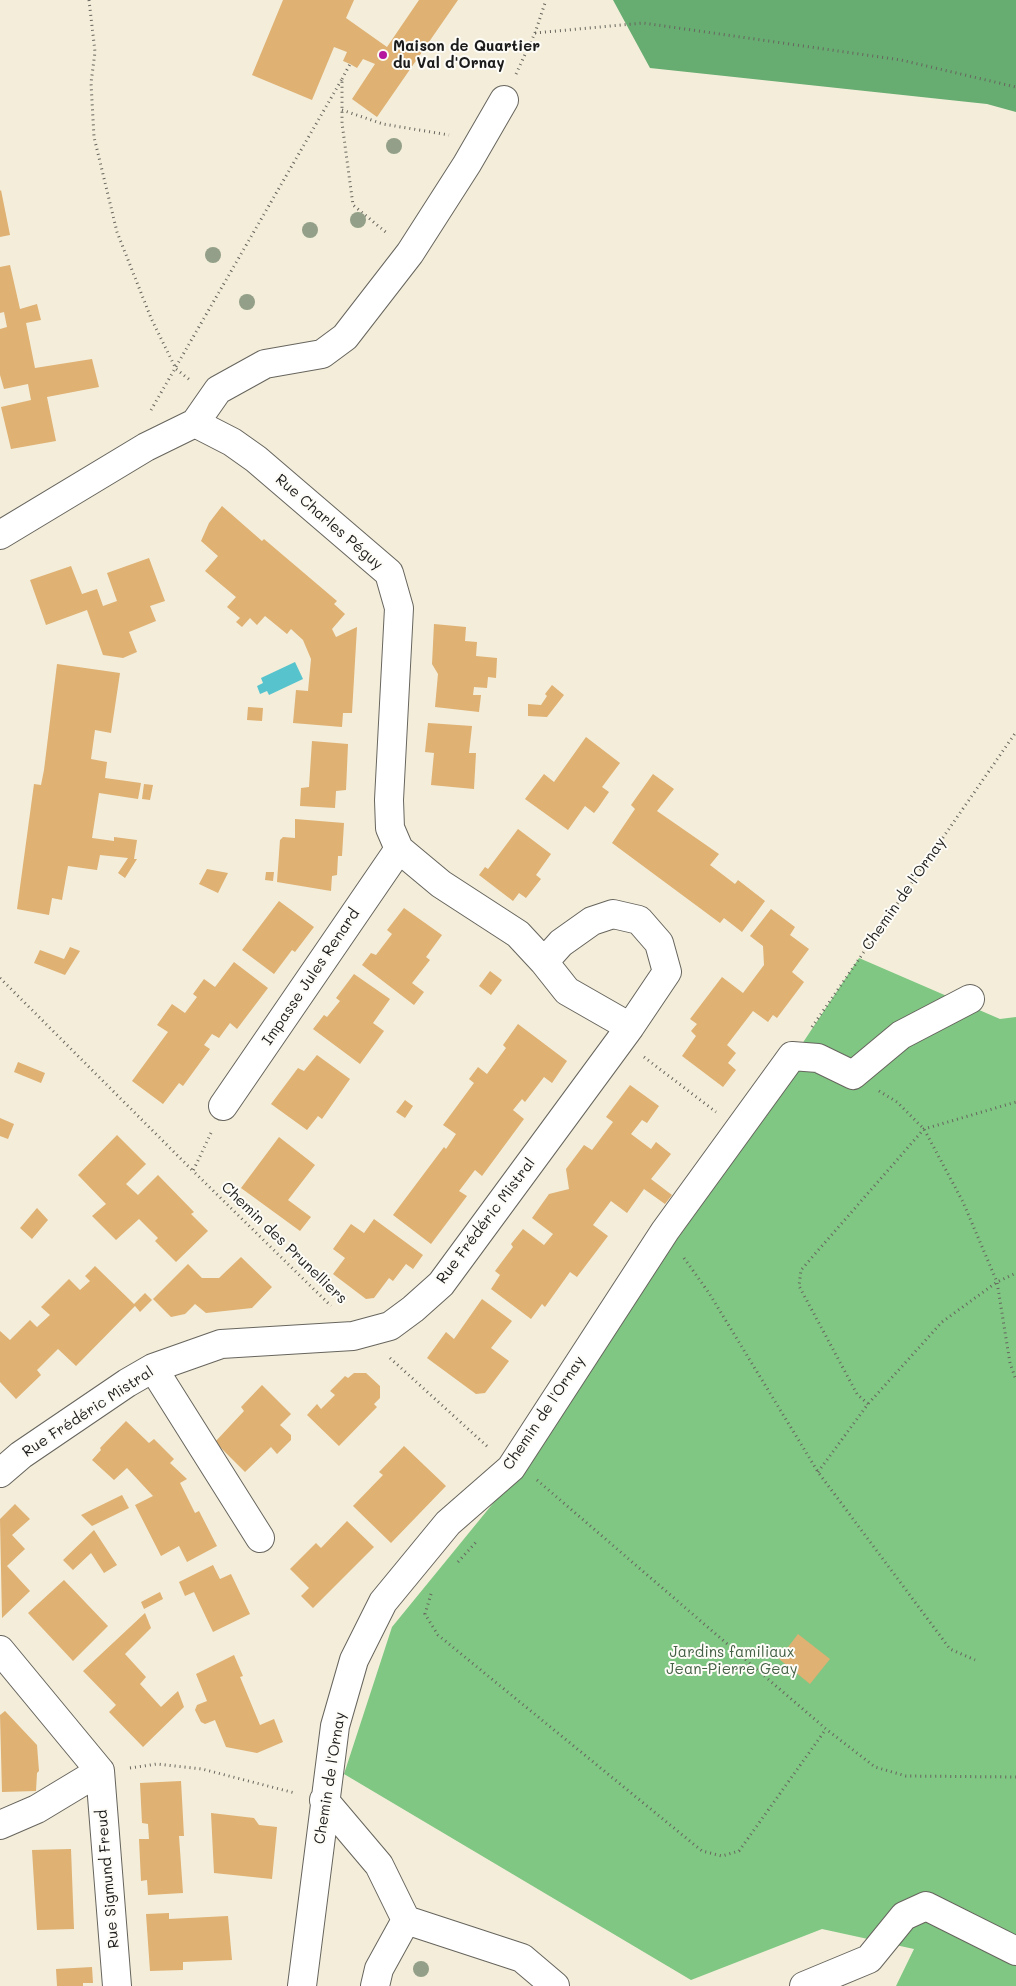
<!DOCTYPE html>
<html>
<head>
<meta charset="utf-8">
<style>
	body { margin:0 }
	canvas { display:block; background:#f3edd9 }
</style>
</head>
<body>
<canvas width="1016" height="1986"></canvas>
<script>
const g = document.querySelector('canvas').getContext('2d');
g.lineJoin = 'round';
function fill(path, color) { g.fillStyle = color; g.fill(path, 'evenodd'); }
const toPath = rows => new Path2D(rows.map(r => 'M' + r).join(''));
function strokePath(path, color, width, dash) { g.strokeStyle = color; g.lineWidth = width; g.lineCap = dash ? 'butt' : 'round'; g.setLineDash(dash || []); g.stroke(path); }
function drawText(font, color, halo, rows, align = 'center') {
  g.font = font + ' Mali,sans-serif'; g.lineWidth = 4; g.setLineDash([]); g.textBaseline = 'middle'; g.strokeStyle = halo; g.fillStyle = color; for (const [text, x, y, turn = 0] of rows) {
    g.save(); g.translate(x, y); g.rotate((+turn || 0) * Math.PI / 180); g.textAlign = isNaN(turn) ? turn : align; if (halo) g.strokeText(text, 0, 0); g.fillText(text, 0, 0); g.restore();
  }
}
fill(toPath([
	[859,958,1000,1019,1016,1017,1016,1986,896,1986,914,1949,822,1929,691,1980,344,1774,392,1627,517,1474]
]), '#7fc783');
fill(toPath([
	[613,0,1016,0,1016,112,987,104,650,68]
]), '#67ac71');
fill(toPath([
	[295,662,303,679,269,695,267,691,260,694,257,686,263,683,261,678]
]), '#56c3cd');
fill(toPath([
	[283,0,354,0,346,18,387,47,419,0,458,0,377,117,352,99,375,64,363,59,357,68,350,64,343,61,347,52,334,47,312,100,252,75],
	[1,190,10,235,0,237,0,191],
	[10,265,20,309,37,304,41,320,26,323,35,368,92,359,99,387,47,397,56,441,11,449,1,407,31,400,28,384,4,389,0,375,0,329,7,327,4,312,0,313,0,267],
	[222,506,262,541,264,539,337,601,334,604,345,614,332,629,336,637,357,627,352,713,343,713,342,727,293,723,296,690,308,691,311,659,303,640,291,629,287,634,265,616,257,625,250,618,242,627,236,622,240,618,227,607,236,597,205,571,218,556,201,541,209,523],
	[149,558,165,601,150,606,156,621,129,632,137,652,123,658,103,655,87,610,46,625,30,580,71,566,82,594,97,589,103,606,117,601,107,573],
	[434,624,466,627,465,641,477,642,476,656,497,658,496,678,488,677,487,688,474,687,473,695,481,695,479,712,435,707,438,674,432,664],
	[57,664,120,673,111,733,95,730,91,759,107,762,105,778,141,783,138,799,99,793,92,838,114,841,114,837,137,840,134,859,137,859,125,878,118,873,128,858,100,855,97,870,68,866,62,900,52,898,49,915,17,909,34,784,41,785,44,770],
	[552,685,564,695,547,717,528,716,528,704,541,705,547,696,545,694],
	[248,707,263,708,262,721,247,720],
	[428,723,472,726,469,753,476,753,474,789,431,785,434,753,425,752],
	[586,737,620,763,602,787,609,792,598,808,594,813,585,806,568,830,525,799,544,774,554,782],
	[312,741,348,744,346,790,336,791,335,808,300,806,301,788,309,787],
	[653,774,674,789,657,811,719,854,710,865,735,884,738,880,765,901,742,932,724,918,720,923,612,843,635,809,631,805],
	[144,784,153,785,150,800,142,799],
	[295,819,344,823,342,856,338,856,337,875,332,876,331,891,277,882,280,840,283,837,295,838],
	[518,829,551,854,536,875,541,879,526,898,519,893,513,901,479,875,485,867,488,869],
	[207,869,228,873,218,893,199,884],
	[266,872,274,872,273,881,265,880],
	[279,901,314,927,295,952,292,950,274,974,242,950],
	[404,908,442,935,426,957,430,960,412,983,424,992,414,1005,362,965,371,953,376,955,392,934,387,930],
	[771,909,795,927,790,935,809,949,792,972,804,982,777,1018,773,1015,768,1022,753,1011,727,1045,736,1053,728,1063,736,1070,723,1087,682,1056,696,1036,691,1031,697,1024,690,1019,722,977,743,993,764,965,763,946,750,936],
	[70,947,80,951,65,975,34,963,40,950,64,959],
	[234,962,268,988,237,1029,230,1023,219,1038,212,1034,204,1045,210,1049,183,1086,179,1083,163,1104,132,1081,168,1032,157,1025,172,1004,185,1013,197,997,193,994,204,979,215,987],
	[490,971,502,980,491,995,479,986],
	[354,974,390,999,373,1023,384,1031,360,1064,313,1029,324,1015,327,1017,340,1001,336,998],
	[518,1024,567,1061,552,1083,544,1077,525,1102,522,1099,513,1110,524,1119,482,1176,475,1170,459,1191,467,1196,431,1244,393,1215,444,1147,446,1149,456,1134,443,1125,474,1083,469,1079,478,1067,487,1074,506,1048,503,1045],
	[317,1055,350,1079,322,1119,318,1116,307,1130,271,1104,298,1068,304,1071],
	[18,1062,45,1073,41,1083,14,1072],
	[630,1085,659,1106,647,1123,642,1120,631,1134,651,1149,656,1142,671,1154,651,1179,672,1195,665,1204,644,1189,627,1213,611,1201,593,1225,608,1236,577,1277,570,1272,545,1307,542,1304,531,1319,491,1289,500,1275,495,1271,513,1247,511,1244,523,1229,544,1245,553,1234,532,1218,549,1194,569,1189,566,1169,584,1145,592,1150,613,1122,606,1117],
	[405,1100,413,1106,405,1118,396,1112],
	[0,1118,14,1124,8,1139,0,1136],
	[117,1135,146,1164,126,1184,138,1195,158,1175,194,1212,191,1214,208,1231,176,1262,155,1241,158,1238,139,1219,116,1240,92,1216,106,1204,78,1175],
	[279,1137,315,1165,288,1200,311,1217,300,1231,241,1188],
	[37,1208,48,1220,32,1239,20,1228],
	[374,1219,423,1255,413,1269,406,1264,393,1281,389,1278,374,1298,366,1299,333,1274,345,1258,333,1249,351,1224,364,1233],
	[241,1257,272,1287,252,1308,206,1313,195,1304,185,1314,171,1317,153,1299,188,1264,202,1278,219,1278],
	[95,1266,134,1304,145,1293,152,1300,140,1312,135,1306,76,1366,58,1349,37,1370,41,1375,16,1399,0,1382,0,1331,10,1340,30,1320,37,1327,50,1315,41,1307,69,1279,80,1290,90,1281,85,1276],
	[482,1299,512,1321,491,1348,509,1361,485,1393,476,1394,427,1358,446,1332,454,1339],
	[354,1373,366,1373,380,1386,380,1398,374,1404,377,1407,339,1446,307,1415,317,1404,321,1409,335,1395,330,1391,345,1376,348,1378],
	[262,1385,291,1414,280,1425,291,1435,291,1440,277,1454,271,1447,245,1472,215,1442,244,1411,241,1407],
	[126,1421,149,1443,154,1439,174,1459,170,1463,187,1479,180,1483,195,1513,199,1511,217,1546,187,1562,179,1546,161,1556,135,1505,153,1496,127,1468,114,1480,92,1460,101,1450,100,1448],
	[404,1446,446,1486,391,1543,353,1506,383,1475,379,1472],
	[122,1495,129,1508,92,1526,81,1515],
	[15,1504,30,1519,12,1535,25,1549,7,1566,30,1591,2,1618,0,1519],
	[347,1521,374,1547,313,1608,301,1596,309,1588,290,1569,316,1543,321,1548],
	[94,1530,117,1565,104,1573,91,1553,73,1570,63,1560],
	[213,1565,220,1579,231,1574,250,1614,213,1632,194,1592,185,1596,179,1582],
	[64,1580,108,1626,73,1661,28,1613],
	[160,1592,163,1599,144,1609,141,1602],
	[145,1613,151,1628,125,1654,146,1677,140,1684,161,1707,178,1691,184,1707,143,1747,109,1712,116,1705,83,1671],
	[798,1634,830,1659,810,1684,779,1659],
	[234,1655,243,1676,240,1677,260,1725,274,1719,283,1742,257,1753,226,1747,215,1720,205,1724,201,1722,195,1710,197,1705,207,1701,196,1674],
	[5,1711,37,1745,39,1771,37,1773,36,1791,2,1792,0,1715],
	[181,1781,184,1836,179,1836,183,1893,148,1895,147,1880,141,1881,139,1839,149,1839,148,1824,142,1823,140,1783],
	[211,1813,254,1818,259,1825,277,1827,272,1879,214,1873],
	[71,1849,74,1929,37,1930,32,1850],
	[169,1913,169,1919,228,1916,232,1960,183,1962,183,1970,150,1971,146,1914],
	[92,1967,93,1983,83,1983,83,1986,57,1986,56,1969]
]), '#dfb173');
const minor = toPath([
	[195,423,218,390,265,364,322,354,345,337,410,253,467,164,504,100],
	[0,535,146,447,195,423,232,442,256,459,389,573,399,608,389,800,390,828,399,849,441,884,518,934,544,962,567,991,630,1027,667,972,659,943,639,920,613,914,592,921,561,943,544,962],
	[223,1106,399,849],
	[153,1368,260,1538],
	[0,1473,21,1455,127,1383,153,1368,221,1344,353,1336,390,1326,413,1309,441,1284,630,1027],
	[0,1650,100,1771],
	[100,1771,117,1986],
	[324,1800,379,1865,406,1920,522,1958,555,1986],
	[0,1825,37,1809,100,1771],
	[302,1986,335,1726,354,1660,383,1602,448,1523,511,1468,665,1231,792,1056,818,1058,853,1075,901,1035,970,999],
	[375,1986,379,1969,406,1920],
	[804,1986,869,1959,904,1916,926,1906,1016,1951]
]);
strokePath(minor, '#67655e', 30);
strokePath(toPath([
	[89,0,95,52,91,83,94,137,117,232,151,318,176,369,190,380],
	[535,33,643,23,901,60,1016,87],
	[516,74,535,33,546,0],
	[342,79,350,64],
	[342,110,383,124,449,135],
	[151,410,342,79,342,123,353,205,388,234],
	[0,978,193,1171],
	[812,1027,1016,732],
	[644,1057,716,1112],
	[879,1091,897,1102,924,1129,963,1202,997,1282,1010,1363,1016,1380],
	[211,1133,193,1171,331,1306],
	[684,1258,709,1293,818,1472,950,1649,975,1660],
	[390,1358,489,1448],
	[868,1404,857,1394,799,1286,801,1270,924,1129,1016,1102],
	[818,1472,868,1404,942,1322,997,1282,1016,1273],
	[537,1480,826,1729,875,1767,906,1776,1016,1777],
	[458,1562,477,1541],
	[431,1594,425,1614,438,1635,702,1851,722,1856,739,1851,826,1729],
	[130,1768,157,1764,202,1769,295,1793]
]), '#67655e', 3, [1, 4]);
strokePath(minor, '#fff', 28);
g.fillStyle = '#939f88';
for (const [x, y] of [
	[394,146],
	[358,220],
	[310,230],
	[213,255],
	[247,302],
	[421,1969]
]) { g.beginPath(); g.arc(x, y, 8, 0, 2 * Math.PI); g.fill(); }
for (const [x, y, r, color] of [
	[383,55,5,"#b5179e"]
]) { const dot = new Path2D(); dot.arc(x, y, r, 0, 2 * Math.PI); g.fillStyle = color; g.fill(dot); strokePath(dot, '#fdfcf7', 2); }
drawText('bold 15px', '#1c1c1c', '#fdfcf7', [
	["Maison de Quartier",393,46],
	["du Val d'Ornay",393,63]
], 'left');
drawText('15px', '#1c1c1c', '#fdfcf7', [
	["Rue Charles Péguy",329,522,41],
	["Chemin de l'Ornay",904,894,-55],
	["Impasse Jules Renard",311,977,-56],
	["Rue Frédéric Mistral",486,1221,-53],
	["Chemin des Prunelliers",284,1243,44],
	["Rue Frédéric Mistral",88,1412,-33],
	["Chemin de l'Ornay",544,1413,-56],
	["Chemin de l'Ornay",330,1778,-81],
	["Rue Sigmund Freud",108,1879,-95]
]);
drawText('15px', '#446045', '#fdfcf7', [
	["Jardins familiaux",732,1652],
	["Jean-Pierre Geay",732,1669]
]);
</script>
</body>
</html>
